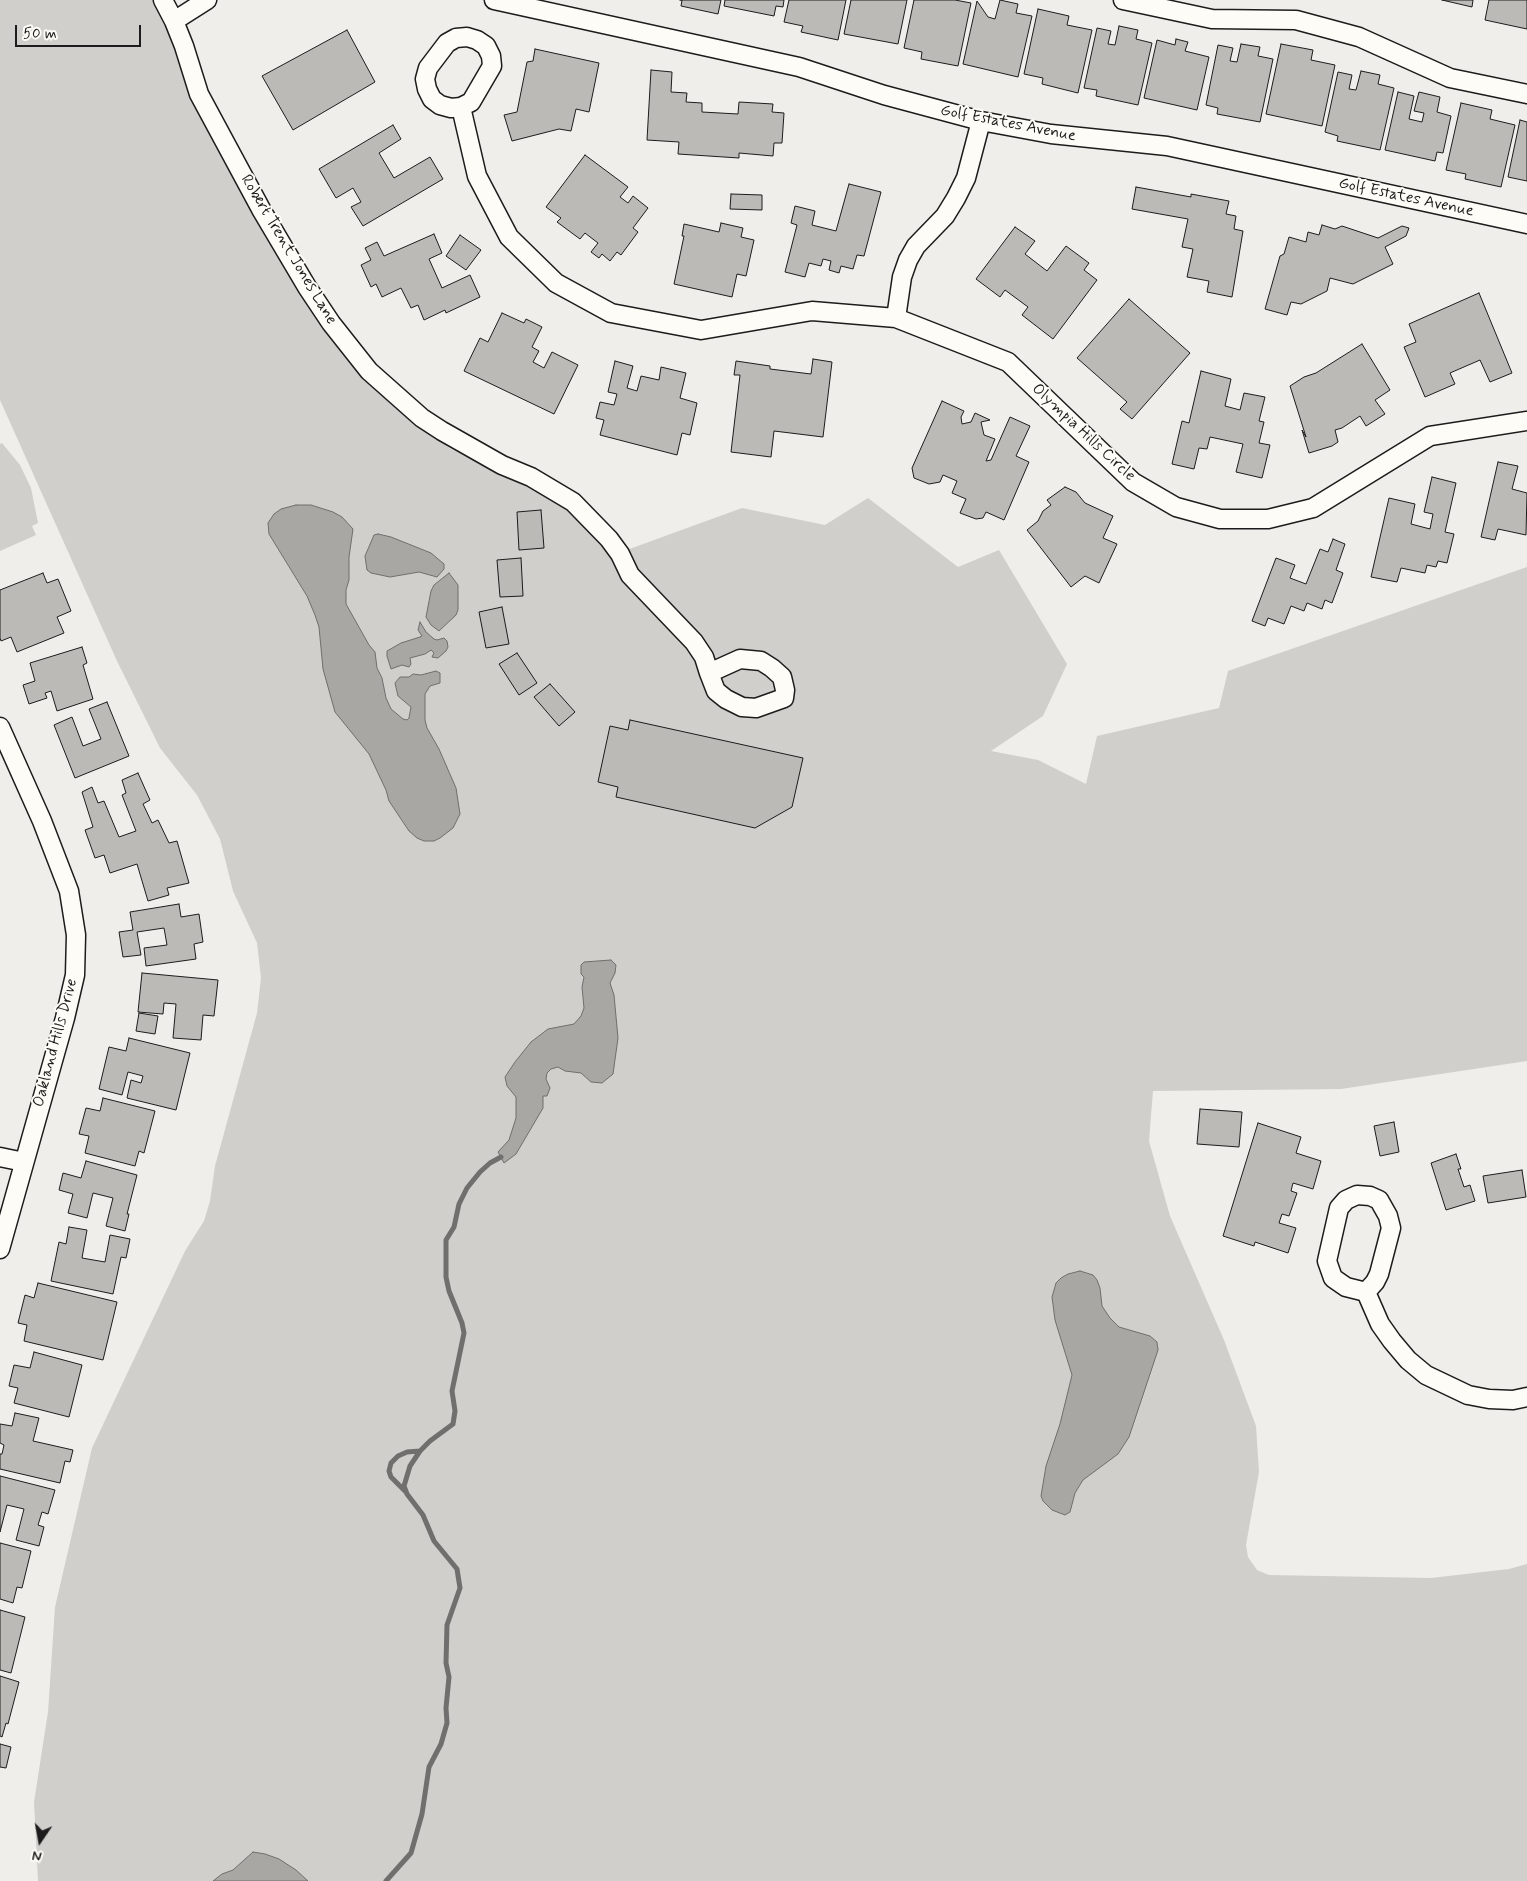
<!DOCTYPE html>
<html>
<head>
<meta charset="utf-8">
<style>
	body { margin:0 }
	#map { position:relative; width:1527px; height:1881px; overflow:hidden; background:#f0eeea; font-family:Mynerve,sans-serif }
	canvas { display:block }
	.north { position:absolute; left:15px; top:1816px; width:50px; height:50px; -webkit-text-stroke:4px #fdfcf7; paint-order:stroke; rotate:192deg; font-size:14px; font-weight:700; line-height:20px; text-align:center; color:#1c1c1c }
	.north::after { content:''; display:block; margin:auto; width:18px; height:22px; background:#1c1c1c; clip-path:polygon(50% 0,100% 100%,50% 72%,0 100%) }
	.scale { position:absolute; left:15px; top:25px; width:126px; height:22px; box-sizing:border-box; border:2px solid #1c1c1c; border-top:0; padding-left:6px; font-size:15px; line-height:18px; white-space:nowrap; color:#1c1c1c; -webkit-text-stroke:4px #fdfcf7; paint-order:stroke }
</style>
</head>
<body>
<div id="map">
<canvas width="1527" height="1881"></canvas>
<div class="north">N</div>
<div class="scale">50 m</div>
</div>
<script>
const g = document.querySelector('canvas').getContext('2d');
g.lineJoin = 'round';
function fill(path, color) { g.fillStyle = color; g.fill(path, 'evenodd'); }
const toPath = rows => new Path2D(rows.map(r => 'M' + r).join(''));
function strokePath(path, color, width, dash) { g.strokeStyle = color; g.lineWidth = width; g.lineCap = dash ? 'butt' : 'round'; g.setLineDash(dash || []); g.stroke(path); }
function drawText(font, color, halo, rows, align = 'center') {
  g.font = font + ' Mynerve,sans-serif'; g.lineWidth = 4; g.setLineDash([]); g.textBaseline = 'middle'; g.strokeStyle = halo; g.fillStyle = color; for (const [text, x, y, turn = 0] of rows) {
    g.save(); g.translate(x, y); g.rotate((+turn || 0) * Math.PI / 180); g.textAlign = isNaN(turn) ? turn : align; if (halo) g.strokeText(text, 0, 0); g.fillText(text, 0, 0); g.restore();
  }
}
fill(toPath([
	[0,0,153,0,336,342,371,386,417,425,451,449,536,489,574,512,613,555,742,508,825,525,868,498,958,567,999,550,1067,664,1043,716,991,751,1038,760,1086,784,1097,736,1219,708,1228,671,1527,567,1527,1061,1341,1089,1153,1091,1149,1141,1170,1216,1224,1340,1256,1426,1259,1472,1246,1545,1248,1557,1257,1570,1269,1575,1431,1578,1509,1569,1527,1564,1527,1881,38,1881,34,1802,48,1712,55,1607,92,1448,185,1251,204,1221,210,1201,215,1166,257,1013,261,978,257,943,233,891,220,839,197,795,160,748,117,661,0,400],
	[2,443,20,465,31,488,38,523,32,526,36,535,0,551,0,444]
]), '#d0cfcc');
const water = toPath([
	[296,505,311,505,333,512,342,517,353,529,349,557,349,580,346,590,346,604,369,645,375,652,377,668,382,678,386,698,391,709,403,719,407,720,409,718,411,707,398,696,395,683,400,677,409,677,413,674,421,675,436,671,440,673,440,683,430,686,425,694,425,720,427,728,439,749,456,788,460,814,453,828,440,838,434,841,424,841,417,838,409,831,389,801,386,790,369,754,335,712,323,669,319,627,315,615,307,596,269,534,268,523,274,514,281,509,296,505],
	[378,534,391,537,431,553,444,564,444,569,437,577,419,572,390,577,371,573,367,570,365,556,374,535,378,534],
	[449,573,458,585,458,610,456,615,439,631,431,625,426,617,431,591,434,585,449,573],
	[420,622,426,632,434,639,437,640,444,638,447,641,448,647,446,651,438,658,432,657,434,653,431,650,425,654,410,658,411,664,409,667,402,665,391,669,387,656,387,651,401,643,420,637,422,636,418,630,420,622],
	[611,960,616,965,615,973,610,983,614,995,618,1038,613,1074,602,1083,591,1082,581,1073,565,1071,558,1067,551,1069,547,1073,546,1079,550,1088,547,1096,543,1096,543,1108,516,1154,504,1163,498,1152,509,1140,516,1118,516,1097,507,1086,505,1077,515,1062,531,1042,548,1029,574,1024,581,1016,584,1008,582,987,584,977,581,974,581,965,584,962,611,960],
	[1080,1271,1093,1275,1097,1280,1100,1288,1102,1306,1110,1318,1119,1327,1150,1336,1157,1342,1158,1350,1129,1437,1118,1454,1083,1480,1075,1493,1070,1512,1065,1515,1052,1510,1043,1501,1041,1496,1046,1466,1060,1424,1072,1375,1055,1320,1052,1297,1056,1283,1061,1278,1068,1274,1080,1271],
	[253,1852,265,1854,279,1859,296,1870,308,1881,213,1881,222,1874,233,1870,253,1852]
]);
fill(water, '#a8a7a3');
strokePath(water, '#706f6d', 1);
strokePath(toPath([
	[405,1491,391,1477,389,1471,391,1463,398,1456,407,1452,420,1451],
	[386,1881,411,1853,422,1814,429,1767,441,1744,447,1723,446,1708,449,1677,446,1663,447,1625,460,1588,457,1569,434,1541,423,1515,407,1494,404,1486,410,1466,420,1451,430,1441,453,1424,455,1411,452,1391,464,1333,462,1323,449,1291,446,1277,446,1240,454,1227,459,1204,467,1188,480,1172,490,1163,501,1157]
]), '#706f6d', 5);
const building = toPath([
	[680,0,721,0,718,14,681,6,682,0,680,0],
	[725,0,784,0,783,7,776,6,774,16,724,6,725,0],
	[789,0,846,0,838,40,801,32,803,26,784,22,789,0],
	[851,0,907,0,898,44,844,34,851,0],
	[914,0,955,0,971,3,958,66,921,59,922,52,904,48,914,0],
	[1000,0,1018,4,1016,13,1032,16,1018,77,963,64,977,1,988,17,995,19,1000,0],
	[1442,0,1473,0,1472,7,1442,0],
	[1489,0,1527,0,1527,29,1485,20,1489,0],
	[1038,9,1069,16,1067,25,1092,30,1078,93,1042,84,1043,78,1024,74,1038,9],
	[1119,26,1138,30,1136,39,1152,43,1138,105,1096,96,1097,90,1084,88,1097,28,1111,31,1108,44,1115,45,1119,26],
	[347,30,375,82,293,130,262,76,347,30],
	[1176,39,1188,42,1185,51,1209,57,1197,110,1144,98,1157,40,1175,45,1176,39],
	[1241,44,1260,47,1258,56,1273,59,1260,122,1217,114,1218,108,1206,105,1218,45,1233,48,1230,61,1237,62,1241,44],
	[1281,44,1313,50,1311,60,1335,65,1322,126,1266,114,1281,44],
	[535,49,599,63,589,112,576,109,571,131,559,129,512,141,504,115,517,112,527,62,533,61,535,49],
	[651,70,672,72,671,92,687,93,686,102,702,103,702,112,738,114,739,102,773,104,772,112,784,113,782,143,774,143,773,156,739,153,739,158,678,154,679,142,647,140,651,70],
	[1361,71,1380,75,1378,84,1394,88,1380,150,1337,141,1338,136,1325,132,1338,72,1352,75,1349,89,1356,90,1361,71],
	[1398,92,1414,96,1409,119,1422,122,1424,113,1414,111,1419,92,1440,97,1437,112,1451,116,1443,153,1437,152,1435,161,1385,150,1398,92],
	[1461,103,1492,110,1490,119,1515,125,1501,187,1465,179,1466,174,1446,170,1461,103],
	[1520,120,1527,122,1527,181,1508,177,1520,120],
	[393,125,401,139,379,153,394,178,430,157,443,179,363,226,351,207,361,202,353,188,336,198,319,169,393,125],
	[585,155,628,187,620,197,628,203,633,196,648,208,633,228,638,232,621,255,617,252,610,261,602,254,599,258,591,252,598,243,585,233,580,239,557,222,561,218,546,207,585,155],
	[849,184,881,192,864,256,857,255,853,269,841,266,839,273,829,270,831,261,823,259,821,266,809,263,805,277,785,272,797,225,791,223,795,206,815,211,812,225,836,231,849,184],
	[1136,187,1191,197,1191,194,1229,201,1226,214,1236,216,1234,229,1243,231,1232,297,1207,292,1209,281,1187,277,1193,249,1182,247,1188,219,1132,209,1136,187],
	[731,194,762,195,762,210,730,209,731,194],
	[721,223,743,228,741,237,754,240,746,276,737,274,732,297,674,284,684,236,682,236,684,224,719,232,721,223],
	[1322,225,1335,229,1342,226,1378,238,1402,226,1409,228,1406,236,1385,247,1393,264,1353,284,1330,278,1327,291,1301,304,1291,302,1287,315,1265,309,1280,256,1284,254,1289,237,1306,242,1308,232,1319,235,1322,225],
	[1015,227,1035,241,1025,254,1047,271,1066,246,1089,263,1084,270,1097,280,1053,339,1022,315,1028,307,1005,290,1000,297,976,279,1015,227],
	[434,234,442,253,429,259,442,288,470,275,480,297,446,313,445,310,424,320,418,305,411,308,401,288,382,297,376,284,371,287,361,265,371,260,365,248,377,242,384,256,434,234],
	[460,235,481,250,466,270,446,256,460,235],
	[1479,293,1512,373,1490,382,1480,360,1450,373,1455,384,1425,397,1404,347,1416,342,1409,324,1479,293],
	[1129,299,1190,353,1132,419,1120,409,1127,402,1077,358,1129,299],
	[502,313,524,323,526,319,542,327,532,347,539,351,533,362,544,368,552,352,578,365,554,414,464,371,480,338,488,342,502,313],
	[1362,344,1390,390,1375,400,1385,414,1366,426,1360,416,1342,428,1335,430,1338,442,1332,446,1309,453,1302,430,1306,437,1290,386,1304,377,1316,373,1362,344],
	[813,359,832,362,823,437,774,431,771,457,731,452,740,375,734,375,736,361,770,366,770,369,811,374,813,359],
	[615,361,633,366,627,388,637,391,641,376,659,380,661,367,686,373,680,398,697,403,690,435,682,433,677,455,600,435,604,420,596,418,600,402,614,405,617,394,608,392,615,361],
	[1201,371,1231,379,1225,406,1240,410,1244,393,1265,397,1259,421,1264,422,1259,443,1270,445,1262,478,1236,472,1243,444,1210,437,1207,449,1199,448,1194,469,1172,464,1182,421,1189,423,1201,371],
	[942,401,964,411,961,417,962,424,971,422,975,413,990,420,981,422,984,435,995,439,986,461,991,460,1010,417,1030,426,1016,456,1029,462,1004,520,986,512,983,518,976,519,960,513,966,499,952,493,957,481,943,475,940,482,929,484,914,478,912,468,942,401],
	[1498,462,1518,466,1512,489,1527,493,1526,535,1498,529,1495,540,1481,537,1498,462],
	[1432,477,1456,483,1445,532,1454,534,1447,563,1438,561,1436,567,1427,565,1425,573,1401,568,1397,582,1371,577,1389,498,1415,504,1411,524,1430,529,1433,514,1424,512,1432,477],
	[1065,487,1076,492,1085,503,1113,516,1103,538,1117,544,1099,583,1085,576,1071,587,1027,530,1038,521,1043,511,1051,505,1047,500,1065,487],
	[541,510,544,548,519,550,517,512,541,510],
	[1333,539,1345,544,1336,570,1343,573,1332,603,1325,600,1322,609,1307,603,1304,611,1291,606,1284,624,1268,618,1265,626,1252,621,1276,558,1295,565,1290,578,1306,584,1320,549,1328,552,1333,539],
	[521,558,523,596,500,597,497,560,521,558],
	[43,573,47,583,58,579,71,611,57,617,64,633,17,652,11,637,1,641,0,638,0,590,43,573],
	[502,607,509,644,486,648,479,612,502,607],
	[82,647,87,663,83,665,93,699,57,711,51,691,45,693,47,698,29,704,23,685,35,681,30,663,82,647],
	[517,653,537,683,519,695,499,664,517,653],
	[550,684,575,712,559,726,534,697,550,684],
	[107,702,129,756,75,778,54,725,72,717,83,746,101,739,89,709,107,702],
	[630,720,803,758,792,807,755,828,616,797,618,787,598,782,610,726,628,730,630,720],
	[138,773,150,800,143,804,152,823,158,820,169,843,177,841,189,883,167,888,169,895,148,901,137,864,110,873,104,855,95,858,85,830,93,827,82,792,92,787,98,803,104,801,119,837,136,831,122,795,126,793,122,780,138,773],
	[179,904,181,917,199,914,203,942,194,944,196,959,146,966,144,948,167,945,164,928,137,932,141,955,123,957,119,932,133,930,130,912,179,904],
	[142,973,218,980,214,1016,203,1015,201,1040,173,1038,176,1004,164,1003,163,1014,138,1012,142,973],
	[139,1013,158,1016,155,1034,136,1031,139,1013],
	[129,1038,190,1053,176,1110,127,1098,131,1080,141,1083,143,1076,128,1072,122,1095,99,1089,109,1047,126,1051,129,1038],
	[103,1098,155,1111,144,1153,139,1151,135,1166,85,1153,89,1136,79,1134,86,1108,100,1111,103,1098],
	[1200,1109,1242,1112,1239,1147,1197,1144,1200,1109],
	[1394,1122,1399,1152,1380,1156,1374,1126,1394,1122],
	[1258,1123,1301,1137,1296,1153,1321,1161,1313,1189,1293,1183,1291,1191,1297,1193,1289,1216,1282,1214,1279,1223,1296,1228,1288,1253,1255,1242,1254,1246,1223,1236,1258,1123],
	[1456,1154,1461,1169,1458,1169,1464,1187,1470,1185,1475,1201,1446,1210,1431,1163,1456,1154],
	[86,1161,137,1175,127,1214,129,1214,125,1231,106,1226,113,1198,93,1193,87,1218,68,1213,73,1194,59,1190,63,1173,81,1178,86,1161],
	[1522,1170,1526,1197,1488,1203,1483,1176,1522,1170],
	[69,1227,87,1230,82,1258,105,1262,110,1235,130,1239,126,1258,121,1257,113,1294,51,1281,59,1242,66,1244,69,1227],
	[38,1283,117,1302,103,1360,24,1341,27,1325,18,1323,25,1295,34,1298,38,1283],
	[34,1352,82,1365,69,1417,14,1403,18,1388,9,1386,14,1365,30,1368,34,1352],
	[15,1413,39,1418,33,1441,73,1450,70,1462,65,1461,60,1483,0,1469,0,1454,2,1454,4,1445,0,1443,0,1424,12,1426,15,1413],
	[0,1476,55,1490,48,1514,42,1512,38,1525,44,1527,39,1546,16,1540,24,1509,7,1505,0,1532,0,1476],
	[0,1543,31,1551,22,1588,17,1587,13,1603,0,1599,0,1543],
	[0,1610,25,1617,11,1673,0,1670,0,1610],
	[0,1676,19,1682,8,1724,6,1723,2,1737,0,1736,0,1676],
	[0,1744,11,1747,6,1768,0,1767,0,1744]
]);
fill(building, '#bbbab6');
strokePath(building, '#1c1c1c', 1);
const minor = toPath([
	[163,0,174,21,184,46,199,94,262,211,307,287,331,323,369,371,422,418,442,431,502,465,531,477,573,502,609,539,620,554,630,575,694,642,704,657,709,673,716,691,726,699,742,707,756,708,784,698,785,690,782,677,772,668,761,661,740,659,709,673],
	[494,0,799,67,884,95,981,121,1051,134,1167,146,1527,224],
	[1123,0,1212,19,1296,20,1359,37,1450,78,1527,94],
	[174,21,207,0],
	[467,37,477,40,486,46,491,56,492,66,471,102,461,107,451,108,440,105,432,99,427,89,425,79,428,68,447,43,456,38,467,37],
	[461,107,477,176,509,237,556,283,611,313,701,330,812,311,896,318,1008,362,1133,482,1176,507,1220,519,1268,519,1313,508,1430,436,1527,421],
	[896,318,902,277,908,260,916,246,945,216,956,198,966,178,981,121],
	[0,727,42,821,69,891,76,935,75,975,65,1018,0,1249],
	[0,1157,24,1162],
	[1357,1195,1370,1196,1379,1200,1388,1216,1391,1228,1379,1274,1375,1282,1366,1292,1346,1287,1333,1278,1327,1261,1339,1208,1346,1200,1357,1195],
	[1366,1292,1380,1324,1392,1341,1408,1360,1426,1375,1468,1395,1489,1399,1513,1400,1527,1397]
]);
strokePath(minor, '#1c1c1c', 21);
strokePath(minor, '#fdfcf7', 18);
drawText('16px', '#1c1c1c', '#fdfcf7', [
	["Golf Estates Avenue",1008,124,11],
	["Golf Estates Avenue",1406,198,12],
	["Robert Trent Jones Lane",288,250,59],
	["Olympia Hills Circle",1083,433,43],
	["Oakland Hills Drive",56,1043,-75]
]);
</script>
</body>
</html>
